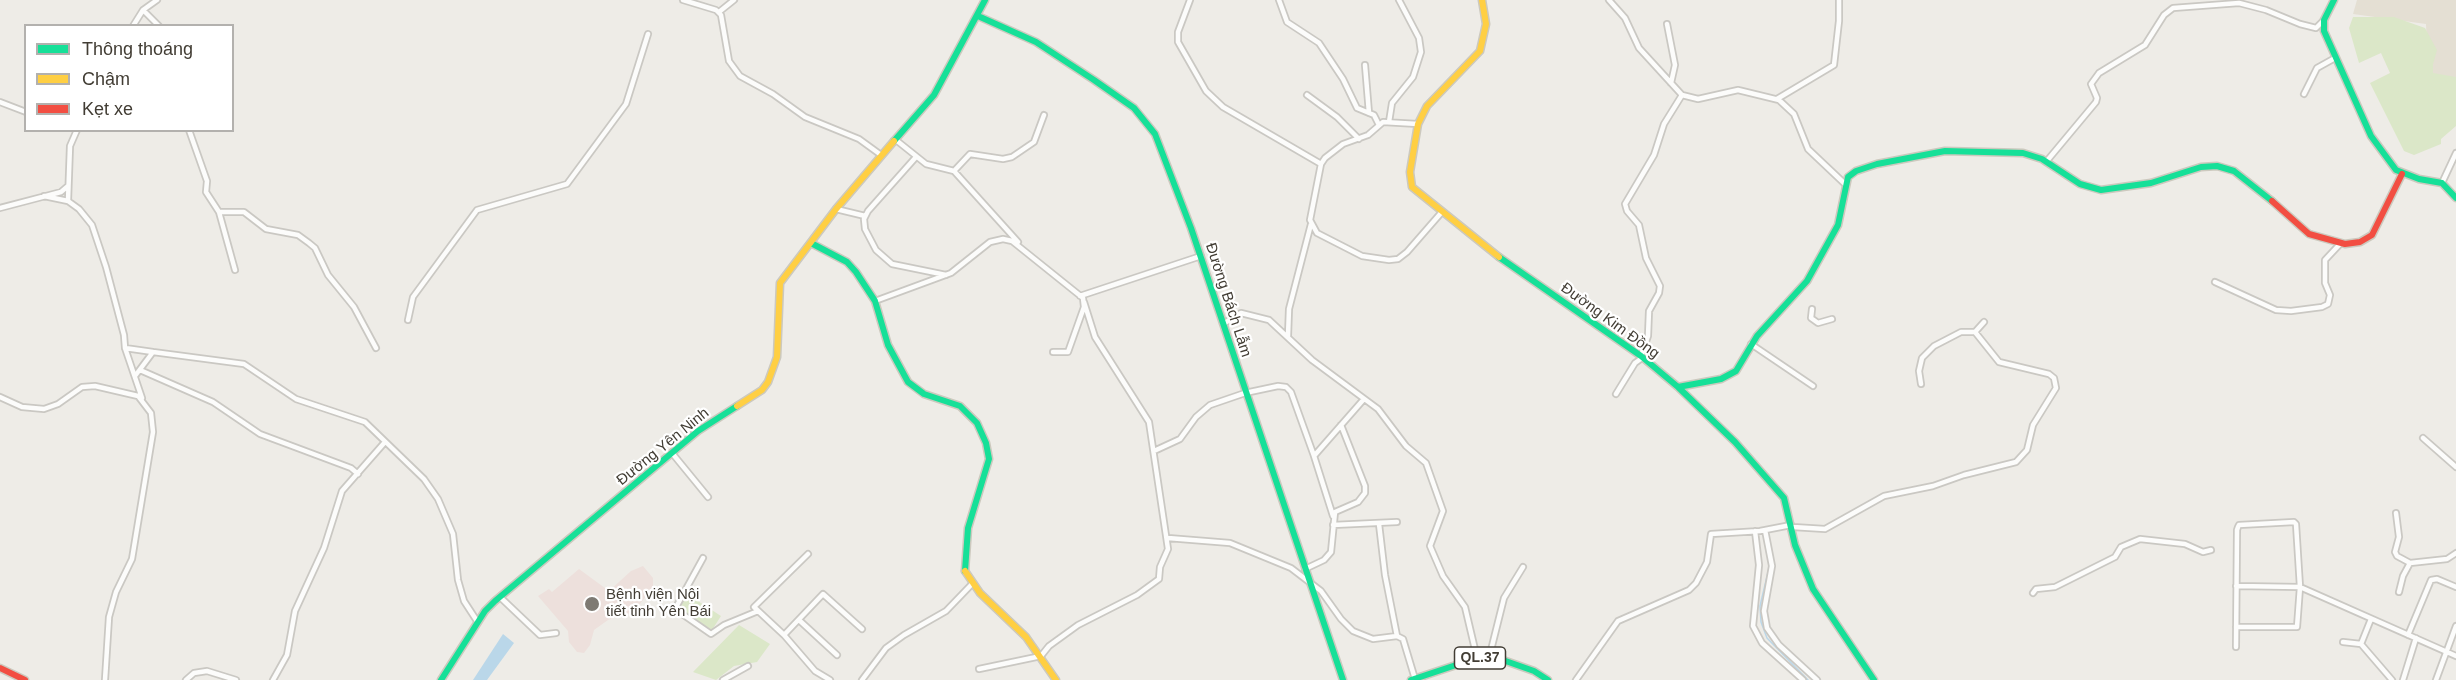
<!DOCTYPE html>
<html>
<head>
<meta charset="utf-8">
<style>
	body { margin:0 }
	#map { position:relative; width:2456px; height:680px; overflow:hidden; background:#eeece7; font-family:Arial,sans-serif }
	canvas { display:block }
	.legend { position:absolute; left:24px; top:24px; width:210px; height:108px; box-sizing:border-box; background:#fff; border:2px solid #b3b1ae; margin:0; padding:8px 10px; list-style:none; font-size:18px; color:#423d34 }
	.legend li { display:flex; align-items:center; gap:12px; height:30px }
	.legend b { width:30px; border:2px solid #b3b1ae }
</style>
</head>
<body>
<div id="map">
<canvas width="2456" height="680"></canvas>
<ul class="legend">
<li><b style="height:8px;background:#16e098"></b>Thông thoáng</li>
<li><b style="height:8px;background:#ffcf43"></b>Chậm</li>
<li><b style="height:8px;background:#f24e42"></b>Kẹt xe</li>
</ul>
</div>
<script>
const g = document.querySelector('canvas').getContext('2d');
g.lineJoin = 'round';
function fill(path, color) { g.fillStyle = color; g.fill(path, 'evenodd'); }
const toPath = rows => new Path2D(rows.map(r => 'M' + r).join(''));
function strokePath(path, color, width, dash) { g.strokeStyle = color; g.lineWidth = width; g.lineCap = dash ? 'butt' : 'round'; g.setLineDash(dash || []); g.stroke(path); }
function drawText(font, color, halo, rows, align = 'center') {
  g.font = font + ' Arial,sans-serif'; g.lineWidth = 4.5; g.setLineDash([]); g.textBaseline = 'middle'; g.strokeStyle = halo; g.fillStyle = color; for (const [text, x, y, turn = 0] of rows) {
    g.save(); g.translate(x, y); g.rotate((+turn || 0) * Math.PI / 180); g.textAlign = isNaN(turn) ? turn : align; if (halo) g.strokeText(text, 0, 0); g.fillText(text, 0, 0); g.restore();
  }
}
fill(toPath([
	[2357,0,2456,0,2456,79,2428,77,2426,24,2353,14]
]), '#e4dfd3');
fill(toPath([
	[643,566,653,578,653,588,633,612,608,620,594,630,590,645,584,653,577,652,569,642,568,631,538,596,549,589,552,592,579,569,609,591,631,571]
]), '#ede0dc');
fill(toPath([
	[2353,17,2394,17,2425,28,2437,50,2433,64,2433,73,2456,77,2456,126,2441,139,2441,144,2414,155,2404,151,2370,83,2390,73,2381,53,2359,63,2349,28],
	[687,594,721,616,712,630,678,610],
	[739,625,770,644,757,662,734,666,716,680,693,672]
]), '#dbe7c8');
fill(toPath([
	[503,634,514,643,487,680,473,680]
]), '#bad7e9');
strokePath(toPath([
	[1769,568,1760,606,1761,622,1767,638,1808,680]
]), '#bad7e9', 1.5);
const street = toPath([
	[683,0,716,10,721,15,729,61,740,76,773,94,805,117,859,139,881,155],
	[1190,0,1178,32,1178,42,1206,91,1223,107,1321,164],
	[1279,0,1287,22,1319,43,1343,79,1357,108,1374,115,1379,125],
	[1609,0,1625,18,1639,48,1682,95,1698,99,1738,90,1779,100,1794,114,1808,149,1845,184],
	[143,10,159,26],
	[719,12,734,0],
	[1667,24,1675,65,1671,83],
	[133,26,143,10,157,0],
	[1365,65,1369,113],
	[2304,94,2317,68,2335,58],
	[1307,95,1337,117,1359,139],
	[1777,99,1834,65,1839,21,1839,0],
	[0,102,26,112],
	[1389,122,1392,103,1413,77,1421,52,1419,38,1399,0],
	[1418,124,1383,122,1368,135,1343,144,1325,158,1321,164,1310,220,1317,233,1362,256,1389,260,1398,259,1407,252,1441,213],
	[189,130,207,181,206,192,219,212,235,270],
	[896,140,926,164,954,171,970,154,1003,159,1012,157,1034,142,1044,115],
	[916,157,868,211,864,219,865,229,876,250,892,264,946,275],
	[2046,162,2096,102,2097,98,2091,84,2099,73,2145,45,2164,15,2173,8,2239,3,2266,10,2300,24,2316,28,2324,20],
	[954,171,1018,242],
	[2442,183,2456,153],
	[44,196,68,201,79,209,92,225,106,267,124,335,125,348,142,398],
	[68,201,70,146,77,130],
	[0,208,61,192,68,186],
	[836,209,865,216],
	[219,212,244,212,266,229,298,235,309,243,315,248,328,275,354,307,376,348],
	[2215,282,2276,310,2291,311,2322,307,2328,304,2330,295,2325,283,2325,260,2340,244],
	[1080,296,1201,256],
	[875,301,951,273,990,242,1003,239,1012,241,1083,298,1084,307,1068,352,1053,352],
	[1812,309,1811,318,1818,323,1832,319],
	[408,320,413,297,477,210,567,184,626,104,648,34],
	[1223,324,1241,313,1269,320,1312,360,1378,409,1406,446,1426,463,1443,511,1430,546,1443,576,1465,607,1477,658],
	[1975,332,1984,322],
	[1288,336,1289,309,1311,224],
	[1751,344,1813,386],
	[125,348,153,352],
	[1641,356,1648,336,1649,311,1659,293,1660,286,1646,258,1639,225,1627,211,1625,204,1654,155,1664,124,1682,95],
	[140,370,213,402,260,434,351,468,358,474],
	[135,376,153,352,244,364,296,399,365,422,424,479,438,499,453,534,458,580,464,601,477,621],
	[1616,394,1635,363,1642,358],
	[0,397,22,407,44,409,58,404,82,387,95,386,138,396,151,413,153,432,132,559,116,592,109,617,105,680],
	[2423,438,2456,467],
	[1154,451,1180,439,1196,417,1210,405,1245,393,1278,386,1286,387,1291,392,1314,456],
	[672,453,708,497],
	[2396,513,2399,537,2395,552,2397,556,2410,563],
	[1333,516,1314,456,1364,399],
	[1379,524,1385,575,1397,636],
	[1333,525,1397,522],
	[1793,527,1825,529,1884,496,1933,486,1964,475,2016,462,2027,450,2033,425,2056,388,2054,378,2049,374,1999,362,1975,332,1961,332,1934,346,1922,358,1919,371,1921,384],
	[1765,530,1772,566,1764,611,1767,628,1779,645,1817,680],
	[1755,531,1759,565,1753,626,1762,643,1803,680],
	[1168,538,1230,543,1291,568,1321,591,1341,619,1353,631,1373,639,1397,636,1403,639,1415,679],
	[808,554,754,607,784,635,815,671,830,680],
	[703,558,675,609,711,634,724,625,758,611],
	[1305,569,1324,560,1331,552,1335,512,1358,502,1365,493,1365,486,1341,425],
	[2236,586,2300,587,2456,656],
	[2399,592,2403,576,2410,563,2447,559,2456,553],
	[2033,593,2036,589,2055,587,2115,557,2121,547,2140,539,2185,544,2203,552,2211,550],
	[500,597,540,635,556,633],
	[799,620,837,655],
	[784,635,823,594,862,629],
	[2408,635,2431,580,2437,579,2456,587],
	[2343,642,2361,644,2392,680],
	[2361,644,2371,619],
	[2236,647,2237,530,2238,527,2239,525,2294,522,2296,524,2300,587,2297,627,2236,627],
	[1489,658,1504,598,1523,567],
	[979,669,1041,656,1049,646,1078,625,1137,595,1159,579,1160,567,1168,549,1149,422,1095,337,1084,302],
	[186,680,194,673,207,671,236,680],
	[273,680,287,655,295,611,324,548,342,491,385,442],
	[723,680,748,666],
	[862,680,886,648,904,635,946,611,972,584],
	[1576,680,1618,621,1689,590,1696,583,1707,562,1711,534,1760,531,1791,525],
	[2403,680,2416,638],
	[2436,680,2456,626]
]);
const fast = toPath([
	[2334,0,2324,20,2324,31,2371,136,2396,170,2419,179,2442,183,2456,198],
	[978,16,1036,42,1094,80,1134,108,1155,134,1191,228,1343,680],
	[894,141,934,95,985,0],
	[811,243,847,262,856,272,875,301,888,345,908,382,924,394,960,406,977,423,986,443,989,459,968,528,965,571],
	[1499,257,1641,356,1678,387,1735,442,1784,498,1795,545,1813,589,1874,680],
	[1678,387,1721,379,1736,371,1757,336,1807,281,1838,225,1848,177,1856,171,1877,164,1945,151,2023,153,2042,159,2080,184,2101,190,2151,183,2201,167,2217,166,2234,171,2272,201],
	[441,680,485,611,495,601,698,431,737,406],
	[1411,680,1477,658,1500,659,1534,671,1548,680]
]);
const slow = toPath([
	[1482,0,1486,24,1480,51,1427,106,1418,124,1410,172,1412,187,1499,257],
	[737,406,762,390,768,382,777,357,780,283,836,209,894,141],
	[965,571,980,593,1026,637,1056,680]
]);
const jam = toPath([
	[2272,201,2309,234,2345,244,2360,242,2372,235,2402,174],
	[0,668,25,680]
]);
strokePath(street, '#cac8c3', 8);
strokePath(fast, '#ccc9be', 9);
strokePath(slow, '#ccc9be', 9);
strokePath(jam, '#ccc9be', 9);
strokePath(street, '#fcfcfb', 4.5);
strokePath(fast, '#16e098', 6);
strokePath(slow, '#ffcf43', 6);
strokePath(jam, '#f24e42', 6);
for (const [x, y, r, color] of [
	[592,604,8,"#7e7a73"]
]) { const dot = new Path2D(); dot.arc(x, y, r, 0, 2 * Math.PI); g.fillStyle = color; g.fill(dot); strokePath(dot, '#fff', 2); }
for (const [x, y, w] of [
	[1480,658,51]
]) { const box = new Path2D(); box.roundRect(x - w / 2, y - 11, w, 22, 4.5); g.fillStyle = '#fff'; g.fill(box); strokePath(box, '#423d34', 1.5); }
drawText('bold 14px', '#423d34', null, [
	["QL.37",1480,658]
]);
drawText('15px', '#423d34', '#fff', [
	["Đường Bách Lẫm",1228,300,72],
	["Đường Kim Đồng",1610,321,36],
	["Đường Yên Ninh",663,447,-39]
]);
drawText('15px', '#423d34', '#fff', [
	["Bệnh viện Nội",606,595],
	["tiết tỉnh Yên Bái",606,612]
], 'left');
</script>
</body>
</html>
